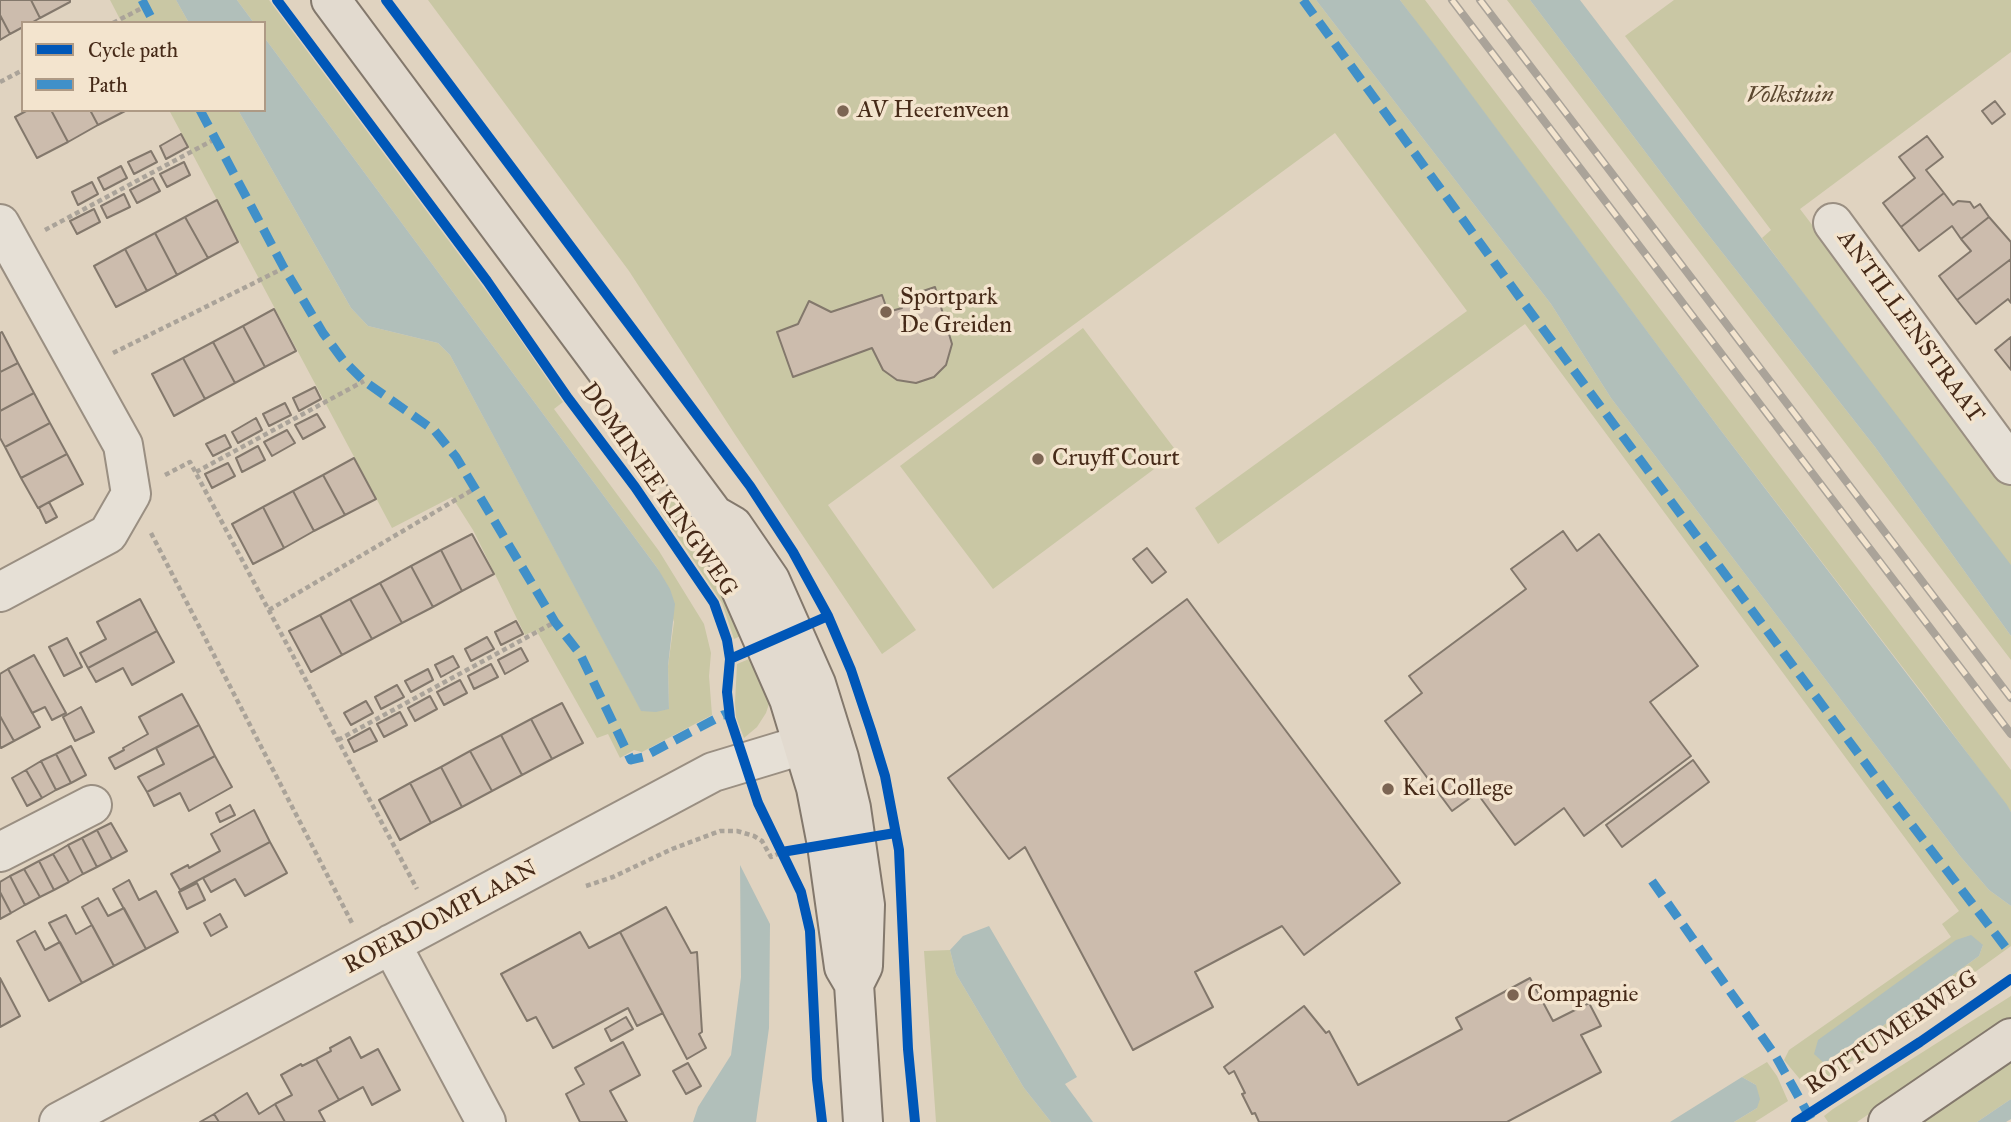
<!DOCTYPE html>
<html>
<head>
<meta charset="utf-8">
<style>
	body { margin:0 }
	#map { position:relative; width:2011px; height:1122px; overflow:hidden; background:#e0d3c0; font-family:"IM FELL Great Primer",serif }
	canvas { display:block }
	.legend { position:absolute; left:21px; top:21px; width:245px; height:91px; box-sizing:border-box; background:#f3e4ce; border:2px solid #ae9a85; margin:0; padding:9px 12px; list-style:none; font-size:21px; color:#462a18 }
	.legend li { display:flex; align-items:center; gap:14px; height:35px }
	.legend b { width:35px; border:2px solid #ae9a85 }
</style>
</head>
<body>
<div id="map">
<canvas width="2011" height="1122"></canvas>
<ul class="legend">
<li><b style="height:9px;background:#0057b8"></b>Cycle path</li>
<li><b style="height:9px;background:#4090c9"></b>Path</li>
</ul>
</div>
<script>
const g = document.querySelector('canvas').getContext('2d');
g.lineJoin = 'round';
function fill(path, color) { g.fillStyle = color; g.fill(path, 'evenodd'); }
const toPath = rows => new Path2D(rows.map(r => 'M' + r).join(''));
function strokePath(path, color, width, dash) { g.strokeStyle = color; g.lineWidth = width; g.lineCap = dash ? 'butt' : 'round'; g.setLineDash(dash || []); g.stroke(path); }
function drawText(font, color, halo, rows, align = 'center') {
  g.font = font + ' "IM FELL Great Primer",serif'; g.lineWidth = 7; g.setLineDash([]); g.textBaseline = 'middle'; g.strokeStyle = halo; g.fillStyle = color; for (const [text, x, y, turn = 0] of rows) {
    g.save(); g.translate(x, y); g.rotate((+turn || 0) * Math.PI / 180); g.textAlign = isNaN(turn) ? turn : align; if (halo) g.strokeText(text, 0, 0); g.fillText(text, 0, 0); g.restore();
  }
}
fill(toPath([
	[110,0,176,0,189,23,122,23],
	[237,0,269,0,496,304,563,402,554,409,659,551,704,624,711,653,709,676,712,715,642,752,634,750,620,758,608,734,597,738,536,630,525,635,473,530,452,497,392,528,169,110,238,110,351,308,368,326,438,343,450,355,641,710,669,709,668,666,674,622,658,569,264,37,264,23,254,23],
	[428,0,1316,0,1551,304,1611,398,1960,856,1989,890,2011,906,2011,946,1838,1071,1808,1089,1784,1060,1789,1050,1951,937,1942,924,1959,911,1525,324,1218,544,1195,508,1467,311,1335,133,828,505,916,630,882,654,734,433,629,271],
	[1983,945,1979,956,1837,1059],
	[1400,0,1425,0,2011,770,2011,812,1924,695,1719,428],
	[1507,0,1530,0,1703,228,1875,447,2011,636,2011,660],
	[1674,0,2011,0,2011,52,1800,209,2011,486,2011,572,1762,238,1771,230,1625,36],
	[1083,328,1177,452,993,589,900,466],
	[673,499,695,521,751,631,734,639,722,603,661,512],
	[761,654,770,701,766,713,757,727,744,738,736,717,735,703,737,664],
	[950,950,956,974,1024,1088,1051,1122,936,1122,924,951],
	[2011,996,2011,1019,1857,1122,1828,1122,1824,1116,1833,1109],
	[2011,1056,2011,1099,1977,1122,1914,1122],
	[1767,1062,1777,1076,1788,1101,1755,1122,1734,1122,1757,1108,1756,1085,1742,1077]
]), '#c9c7a4');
fill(toPath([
	[176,0,237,0,254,23,189,23],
	[1316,0,1400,0,1436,47,1719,428,2007,805,2011,812,2011,906,1989,890,1960,856,1611,398,1551,304],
	[1530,0,1580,0,2011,565,2011,636,1875,447,1703,228],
	[264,37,658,569,670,589,675,604,668,666,669,709,656,712,641,711,450,355,438,343,368,326,351,308,238,110,264,110],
	[740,865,770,924,769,1028,756,1122,693,1122,698,1107,731,1055,741,977],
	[989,926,1077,1077,1065,1084,1093,1122,1051,1122,1024,1088,956,974,950,950,963,936],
	[1971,935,1983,945,1979,956,1837,1059,1823,1062,1814,1054,1818,1040,1956,940],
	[1742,1077,1756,1085,1760,1099,1757,1108,1734,1122,1670,1122],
	[2011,1099,2011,1119,2006,1122,1977,1122]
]), '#b1bfba');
const building = toPath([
	[0,0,31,0,40,18,31,23,23,23,23,27,10,34,0,15,0,0],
	[31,0,70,0,70,2,40,18,31,0],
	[0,15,10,34,0,40,0,15],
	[1995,101,2005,114,1992,124,1982,111,1995,101],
	[28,110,51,110,68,142,37,158,15,117,28,110],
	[51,110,90,110,98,125,68,142,51,110],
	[90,110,127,110,98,125,90,110],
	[181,134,188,147,166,159,160,146,181,134],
	[1927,136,1943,157,1926,170,1944,193,1901,227,1883,203,1915,178,1899,157,1927,136],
	[151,151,157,162,134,174,128,162,151,151],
	[184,162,190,175,167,187,160,174,184,162],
	[121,166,127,178,104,190,98,178,121,166],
	[153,178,160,191,137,203,130,190,153,178],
	[92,182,98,194,78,205,72,192,92,182],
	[1944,193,1953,205,1958,201,1970,202,1974,208,1980,204,1989,217,1961,239,1952,226,1919,251,1901,227,1944,193],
	[124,194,130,207,107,218,101,206,124,194],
	[217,200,238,242,208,258,185,217,217,200],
	[94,209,100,222,77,234,70,221,94,209],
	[185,217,208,258,177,275,155,233,185,217],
	[1989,217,2011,242,2011,259,1957,300,1939,276,1971,251,1961,239,1989,217],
	[155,233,177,275,147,291,125,249,155,233],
	[125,249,147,291,116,307,94,266,125,249],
	[2011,259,2011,303,2008,299,1976,324,1957,300,2011,259],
	[935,287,952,344,946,365,934,377,916,383,897,380,883,370,872,348,793,377,777,332,798,324,809,301,831,312,882,295,888,312,902,308,899,299,935,287],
	[274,309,296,351,265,367,243,326,274,309],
	[243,326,265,367,235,383,213,342,243,326],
	[2,332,18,363,0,372,0,333,2,332],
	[2011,337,2011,370,1995,350,2011,337],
	[213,342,235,383,205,399,183,358,213,342],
	[183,358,205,399,174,416,152,374,183,358],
	[18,363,34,393,0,411,0,372,18,363],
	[315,387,321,399,299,411,293,398,315,387],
	[34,393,50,423,5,447,0,438,0,411,34,393],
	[285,403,291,415,269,426,263,414,285,403],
	[317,414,325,427,303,439,295,425,317,414],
	[256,418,262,430,238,443,232,432,256,418],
	[50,423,67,454,21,478,5,447,50,423],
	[287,430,295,443,272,456,264,442,287,430],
	[225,435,231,447,213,456,206,444,225,435],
	[258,446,265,460,242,472,236,458,258,446],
	[67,454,83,484,38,508,21,478,67,454],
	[354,458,376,499,345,515,323,475,354,458],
	[228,463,235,476,212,488,205,474,228,463],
	[323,475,345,515,314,531,293,491,323,475],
	[293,491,314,531,284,548,263,507,293,491],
	[49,502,57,517,46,523,39,508,49,502],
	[263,507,284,548,253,564,232,524,263,507],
	[1563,531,1577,551,1599,534,1698,666,1650,702,1691,756,1584,836,1564,808,1515,845,1477,793,1452,811,1385,721,1422,693,1409,676,1526,589,1511,569,1563,531],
	[472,534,494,574,462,591,441,550,472,534],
	[1147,548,1166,572,1152,583,1133,559,1147,548],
	[441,550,462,591,433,607,411,566,441,550],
	[411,566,433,607,402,623,380,583,411,566],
	[380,583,402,623,372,639,350,599,380,583],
	[140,599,157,631,88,668,80,653,106,639,97,622,140,599],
	[350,599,372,639,342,655,320,615,350,599],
	[1187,599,1400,883,1304,955,1282,926,1195,972,1213,1007,1133,1050,1025,847,1009,859,948,778,1187,599],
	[320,615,342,655,311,672,289,631,320,615],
	[516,621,523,634,501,645,495,632,516,621],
	[157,631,174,662,132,685,123,668,96,682,88,668,157,631],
	[487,637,494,649,471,661,465,649,487,637],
	[67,638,82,667,64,676,49,647,67,638],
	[521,648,528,661,505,674,498,660,521,648],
	[34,655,66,713,52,720,45,707,32,713,8,669,34,655],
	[453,656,459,667,441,677,435,665,453,656],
	[491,664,498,677,474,689,468,676,491,664],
	[8,669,40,727,14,741,0,716,0,674,8,669],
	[428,669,433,680,411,692,405,681,428,669],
	[460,680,467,693,444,705,437,692,460,680],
	[397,685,404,697,381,709,375,697,397,685],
	[182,694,199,725,115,769,109,758,124,750,123,748,148,734,139,717,182,694],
	[430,696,437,709,415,721,408,708,430,696],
	[366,701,373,713,351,725,344,713,366,701],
	[562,703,583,743,552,759,531,719,562,703],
	[81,707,94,732,75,741,63,717,81,707],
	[400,712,407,725,384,737,377,724,400,712],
	[0,716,14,741,1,748,0,746,0,716],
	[531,719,552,759,522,775,501,735,531,719],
	[199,725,215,756,147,792,138,777,164,764,156,748,199,725],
	[370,728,377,741,354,752,348,740,370,728],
	[501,735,522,775,492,791,470,751,501,735],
	[71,746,86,775,71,783,56,754,71,746],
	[470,751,492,791,462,807,441,767,470,751],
	[56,754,71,783,56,790,41,761,56,754],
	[215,756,232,787,189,811,180,793,154,806,147,792,215,756],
	[1693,760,1709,782,1622,847,1606,825,1693,760],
	[41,761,56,790,42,798,26,770,41,761],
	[441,767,462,807,431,823,410,783,441,767],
	[26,770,42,798,27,806,12,778,26,770],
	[410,783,431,823,400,840,379,800,410,783],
	[230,805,235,815,220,822,216,813,230,805],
	[254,810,270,842,180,890,171,874,188,865,189,868,220,851,211,834,254,810],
	[111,823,127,851,112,859,97,830,111,823],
	[97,830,112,859,97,867,82,838,97,830],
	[82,838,97,867,83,874,68,845,82,838],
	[270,842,287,873,245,896,235,879,211,892,203,878,270,842],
	[68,845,83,874,69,882,53,854,68,845],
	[53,854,69,882,54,890,39,861,53,854],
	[39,861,54,890,40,897,24,869,39,861],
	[24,869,40,897,25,905,10,876,24,869],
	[10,876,25,905,11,913,0,892,0,882,10,876],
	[129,880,139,900,156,891,178,932,146,949,113,889,129,880],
	[197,883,205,900,187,909,179,892,197,883],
	[0,892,11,913,0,919,0,892],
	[98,898,108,916,124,908,146,949,114,966,82,907,98,898],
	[666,907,691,953,697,952,702,1032,699,1034,706,1048,687,1059,620,932,666,907],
	[220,914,227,927,211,936,204,923,220,914],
	[66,915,76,934,92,925,114,966,82,983,49,923,66,915],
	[35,931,45,950,60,942,82,983,49,1001,17,941,35,931],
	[580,932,589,948,620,932,663,1013,637,1026,628,1008,553,1048,536,1017,527,1021,501,974,580,932],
	[0,978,20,1016,0,1027,0,978],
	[1530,978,1553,1021,1589,1003,1601,1026,1581,1035,1601,1072,1507,1122,1259,1122,1255,1113,1252,1114,1242,1094,1245,1093,1234,1071,1229,1074,1224,1067,1304,1006,1326,1033,1329,1031,1358,1085,1462,1029,1456,1018,1530,978],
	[626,1017,633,1029,611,1041,605,1029,626,1017],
	[350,1037,361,1058,378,1049,400,1090,372,1105,363,1087,339,1100,316,1059,331,1051,330,1048,350,1037],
	[623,1042,640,1075,610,1091,627,1122,580,1122,566,1094,584,1084,575,1068,623,1042],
	[316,1059,339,1100,319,1111,325,1122,285,1122,275,1104,292,1095,281,1075,301,1064,302,1066,316,1059],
	[688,1063,701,1086,686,1094,673,1071,688,1063],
	[247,1093,259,1114,275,1104,285,1122,219,1122,214,1114,247,1093],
	[214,1114,219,1122,200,1122,214,1114]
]);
fill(building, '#ccbcad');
strokePath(building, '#83786c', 2);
const minor = toPath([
	[1833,223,2011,465],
	[0,224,123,445,131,494,108,534,0,592],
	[0,852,92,805],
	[391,944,486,1122],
	[59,1122,713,772,832,736]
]);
const major = toPath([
	[331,0,714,515,733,526,770,580,816,684,839,758,851,808,865,905,863,966,854,984],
	[715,524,717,535,789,699,816,788,827,845,844,967,854,984,863,1122],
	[1888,1122,2011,1038]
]);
strokePath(minor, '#9a8f82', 42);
strokePath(major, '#83786c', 42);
strokePath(toPath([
	[113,23,146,6],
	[0,82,23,70],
	[45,230,215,139],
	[113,353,284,268],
	[196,472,364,381],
	[165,475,190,462,417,889],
	[151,533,352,923],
	[269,610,474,489],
	[338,740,555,622],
	[586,886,613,877,672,849,720,831,737,831,754,836,762,841,771,857,782,852]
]), '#aaa399', 4.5, [5, 3.5]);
strokePath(minor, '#e6e0d6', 38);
strokePath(major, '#e2dacf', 38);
const rail = toPath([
	[1452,0,2011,734],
	[1480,0,2011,698]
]);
strokePath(rail, '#aaa399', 8);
strokePath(rail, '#f3e4ce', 5, [16]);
strokePath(toPath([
	[142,0,154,23],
	[1303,0,1523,302,1889,795,2010,953],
	[200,110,284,268,323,333,343,360,364,381,435,431,456,457,555,622,580,654,631,760,643,757,723,715,729,714],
	[1652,881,1775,1055,1811,1119]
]), '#4090c9', 9, [18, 9]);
strokePath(toPath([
	[277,0,487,281,568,398,635,487,714,603,727,640,730,659,727,692,730,718,758,803,801,892,810,931,817,1079,822,1122],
	[386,0,750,486,793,552,828,616,851,670,871,730,885,776,899,850,908,1049,915,1122],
	[730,659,828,616],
	[782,852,895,833],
	[1796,1122,1920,1042,2011,979]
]), '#0057b8', 10);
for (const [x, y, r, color] of [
	[843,111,7,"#7c6553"],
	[886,312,7,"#7c6553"],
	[1038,459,7,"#7c6553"],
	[1388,789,7,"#7c6553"],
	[1513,995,7,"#7c6553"]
]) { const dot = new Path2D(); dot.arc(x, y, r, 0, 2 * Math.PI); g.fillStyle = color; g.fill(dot); strokePath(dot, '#f3e4ce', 2.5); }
drawText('italic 24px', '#5c4830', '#f3e4ce', [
	["Volkstuin",1790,96]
]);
drawText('24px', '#462a18', '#f3e4ce', [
	["AV Heerenveen",857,111],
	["Sportpark",900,298],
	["De Greiden",900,326],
	["Cruyff Court",1052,459],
	["Kei College",1402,789],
	["Compagnie",1527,995]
], 'left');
drawText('24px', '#462a18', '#f3e4ce', [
	["ANTILLENSTRAAT",1910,327,54],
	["DOMINEE KINGWEG",658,490,55],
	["ROERDOMPLAAN",441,918,-28],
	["ROTTUMERWEG",1892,1033,-34]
]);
</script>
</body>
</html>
